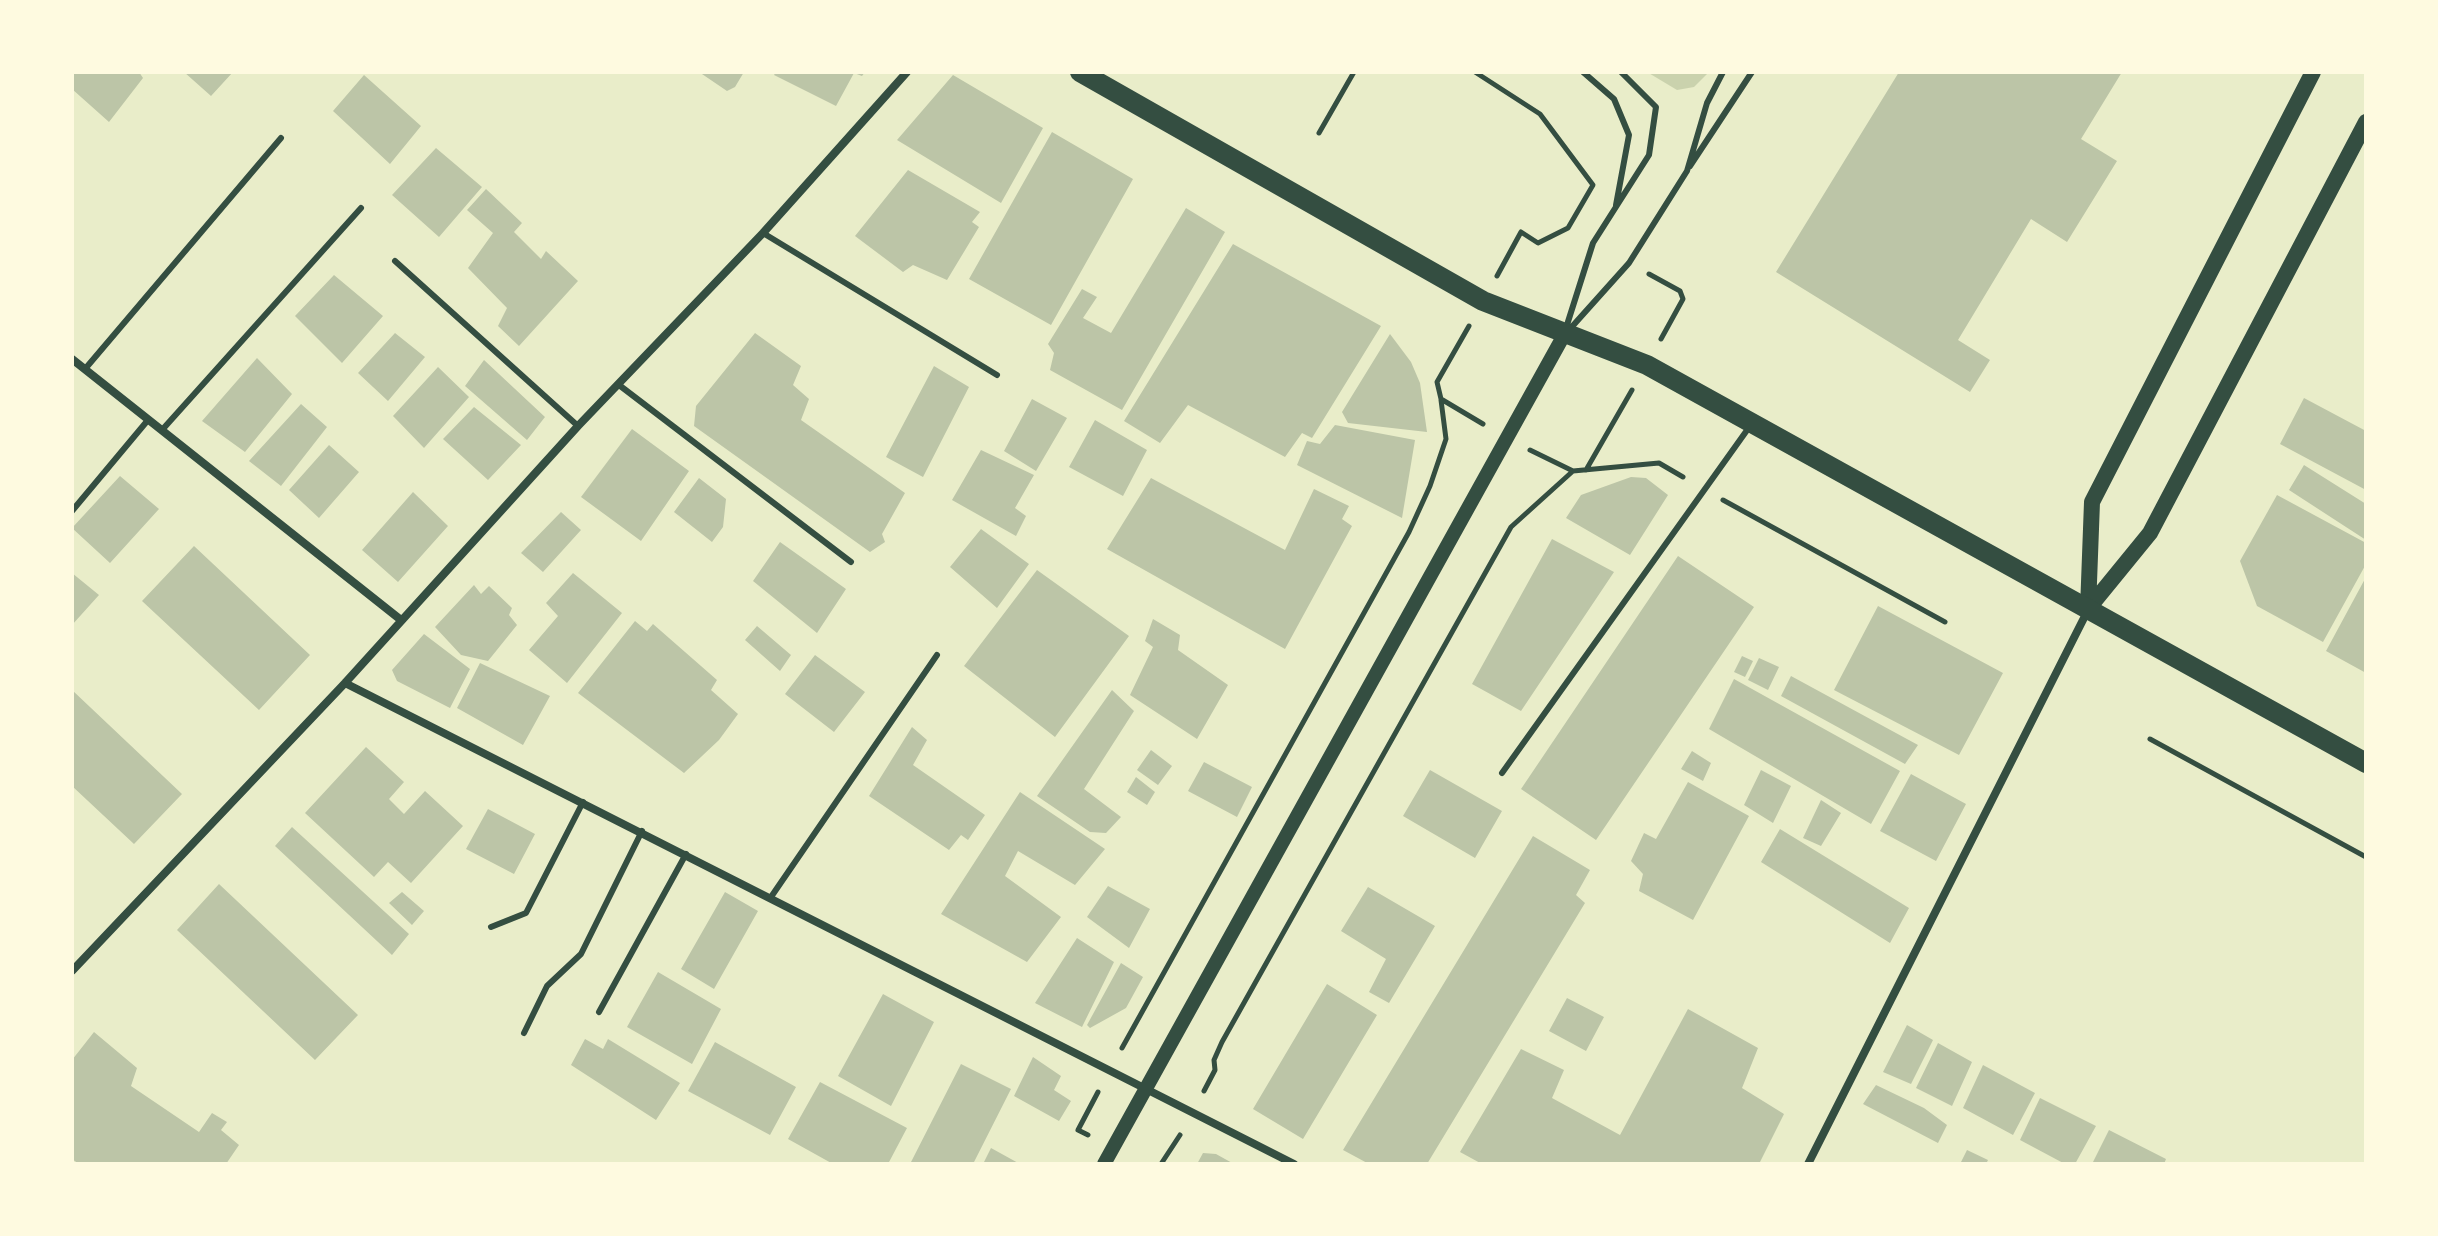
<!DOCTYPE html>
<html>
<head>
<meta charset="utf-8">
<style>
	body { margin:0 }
	#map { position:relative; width:2438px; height:1236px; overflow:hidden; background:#e9edc9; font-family:"DM Sans",sans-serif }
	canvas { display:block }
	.frame { position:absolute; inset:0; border:74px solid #fefae0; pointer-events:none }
</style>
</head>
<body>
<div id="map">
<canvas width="2438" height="1236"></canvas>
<div class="frame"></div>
</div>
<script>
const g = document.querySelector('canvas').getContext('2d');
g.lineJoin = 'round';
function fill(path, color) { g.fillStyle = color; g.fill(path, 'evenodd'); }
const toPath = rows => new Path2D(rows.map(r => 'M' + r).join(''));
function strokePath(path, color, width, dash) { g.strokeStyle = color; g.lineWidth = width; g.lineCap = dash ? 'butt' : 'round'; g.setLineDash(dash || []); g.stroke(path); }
fill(toPath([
	[1647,72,1709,72,1694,87,1677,90]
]), '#cad2ad');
fill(toPath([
	[72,72,139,72,143,78,109,122,72,89],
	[184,72,233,72,211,96],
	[699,72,744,72,735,87,727,91],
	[776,72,865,72,862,76,854,73,836,106,774,75],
	[1899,72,2122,72,2081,139,2117,161,2067,242,2031,219,1958,340,1990,360,1970,392,1776,272],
	[364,75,421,126,390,164,333,111],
	[953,75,1043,128,1001,203,897,140],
	[1052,132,1133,179,1051,325,969,279],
	[436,148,482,187,439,237,392,195],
	[908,170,980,212,972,222,979,227,947,280,913,265,903,272,855,236],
	[486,189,522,223,514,232,541,259,546,251,578,281,519,346,498,326,507,308,468,268,493,233,467,210],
	[1186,208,1225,232,1122,410,1050,370,1054,353,1048,344,1082,289,1097,297,1083,318,1111,333],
	[1233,244,1381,326,1312,438,1302,433,1285,457,1188,405,1160,443,1124,421],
	[334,275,383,316,342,363,295,316],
	[395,333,425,357,388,401,358,373],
	[755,333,801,366,793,385,809,399,801,420,905,493,882,534,885,542,870,552,694,426,696,406],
	[1390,334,1411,362,1420,383,1427,432,1348,423,1342,412],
	[257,358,292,394,245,452,202,421],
	[484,360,545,417,527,440,465,386],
	[934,366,969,387,923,477,886,457],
	[438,367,469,397,424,448,393,416],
	[2304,398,2366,431,2366,490,2280,444],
	[1032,399,1067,418,1036,471,1004,451],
	[301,404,327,427,281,486,249,461],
	[474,407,521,445,488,480,443,439],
	[1095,420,1147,450,1123,496,1069,467],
	[1335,425,1415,440,1402,518,1297,465,1307,441,1320,444],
	[632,429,689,471,641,541,581,497],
	[329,445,359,472,319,518,289,490],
	[981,450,1034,475,1015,508,1026,516,1016,536,952,500],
	[2304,465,2366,504,2366,540,2289,490],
	[120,476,159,509,110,563,72,528],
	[1631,477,1646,478,1668,495,1630,555,1566,518,1581,495],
	[699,478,726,499,723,527,712,542,674,512],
	[1151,478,1285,550,1314,489,1349,506,1342,519,1352,526,1285,649,1107,549],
	[413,492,448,526,398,582,362,550],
	[2277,495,2366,543,2366,564,2323,642,2257,606,2240,561],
	[561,512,581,530,543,572,521,553],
	[981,529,1029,564,997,608,950,567],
	[1552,539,1614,572,1521,711,1472,684],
	[780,542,846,589,817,633,753,581],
	[194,546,310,655,259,710,142,601],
	[1678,556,1754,607,1596,840,1521,789],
	[1037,570,1129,636,1055,737,964,666],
	[72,573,99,595,72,625],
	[573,573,622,613,567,683,529,650,558,616,546,603],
	[2366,577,2366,673,2326,651],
	[474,585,481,594,489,586,512,608,509,615,517,625,488,661,461,655,435,627],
	[1878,606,2003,673,1959,755,1834,690],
	[1153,619,1180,635,1178,650,1228,685,1197,739,1130,695,1153,647,1145,641],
	[635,621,647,631,653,624,717,680,711,690,738,714,719,740,684,773,578,693],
	[757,626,791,655,780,671,745,640],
	[424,634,470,669,450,708,397,681,392,670],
	[815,655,865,692,834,732,785,694],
	[1742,656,1753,661,1745,677,1734,672],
	[1759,658,1779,667,1768,690,1748,680],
	[480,663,550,696,523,745,457,708],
	[1791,676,1918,745,1905,764,1781,696],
	[1734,679,1900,771,1871,824,1709,729],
	[72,690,182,794,134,844,72,786],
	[1112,690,1134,711,1084,789,1121,817,1106,833,1090,832,1037,796],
	[912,727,927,740,913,765,985,815,968,840,961,835,949,850,869,796],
	[366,747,404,782,389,799,404,814,425,791,463,826,411,883,388,862,374,877,305,813],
	[1151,750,1172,766,1158,785,1137,770],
	[1692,751,1711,763,1703,781,1681,769],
	[1204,762,1252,787,1237,817,1188,791],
	[1430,770,1502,811,1475,858,1403,816],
	[1761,770,1791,786,1773,823,1744,805],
	[1911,774,1966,804,1936,861,1880,831],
	[1136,777,1155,792,1147,805,1127,792],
	[1688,782,1749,816,1693,920,1639,891,1643,874,1631,861,1644,833,1656,839],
	[1020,792,1105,849,1075,885,1018,851,1005,876,1061,917,1027,962,941,914],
	[1821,800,1841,813,1821,846,1803,838],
	[488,809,535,834,514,874,466,849],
	[292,827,409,934,392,955,275,846],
	[1780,829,1909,908,1890,943,1761,862],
	[1533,836,1590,870,1576,895,1585,903,1427,1164,1369,1164,1343,1150],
	[219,884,358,1015,315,1060,177,930],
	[1108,886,1150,909,1129,948,1087,917],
	[1368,887,1435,926,1389,1003,1369,992,1386,959,1341,931],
	[402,892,424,911,412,925,389,903],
	[725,892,758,911,714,989,681,969],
	[1077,938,1114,962,1082,1027,1035,1003],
	[1121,963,1143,977,1126,1008,1090,1028,1087,1025],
	[658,972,721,1009,692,1064,627,1027],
	[1327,984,1377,1015,1303,1139,1253,1109],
	[883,994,934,1022,891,1106,838,1076],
	[1567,998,1604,1017,1586,1051,1549,1031],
	[1688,1009,1758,1048,1742,1088,1784,1114,1759,1164,1482,1164,1460,1152,1521,1049,1564,1070,1552,1098,1620,1135],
	[1907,1025,1933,1040,1911,1084,1883,1072],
	[94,1032,137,1068,131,1086,199,1132,212,1113,227,1122,221,1130,239,1145,226,1164,79,1164,72,1159,72,1060],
	[585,1039,603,1049,608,1039,680,1083,656,1120,571,1065],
	[715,1042,796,1087,770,1135,688,1091],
	[1938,1043,1972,1062,1952,1106,1916,1088],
	[1033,1057,1061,1076,1054,1090,1071,1101,1059,1121,1014,1096],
	[961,1064,1011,1089,973,1164,910,1164],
	[1983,1065,2035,1093,2013,1135,1963,1108],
	[820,1082,907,1128,888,1164,833,1164,788,1139],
	[1876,1085,1924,1108,1947,1125,1938,1143,1863,1104],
	[2040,1098,2096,1126,2075,1164,2065,1164,2020,1140],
	[2109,1130,2166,1159,2164,1164,2092,1164],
	[991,1148,1020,1164,983,1164],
	[1967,1150,1988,1160,1986,1164,1960,1164],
	[1203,1153,1216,1154,1234,1164,1197,1164]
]), '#bcc5a7');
strokePath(toPath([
	[1475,72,1540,114,1593,185,1568,228,1538,243,1521,232,1497,276],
	[1319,133,1354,72],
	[1649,274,1680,291,1683,299,1661,339],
	[1469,326,1437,382,1441,399,1483,424],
	[1530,450,1573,471,1659,463,1683,477],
	[1586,470,1632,390],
	[1723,500,1945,622],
	[2150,739,2366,857],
	[1122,1048,1409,532,1430,486,1446,439,1441,400],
	[1204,1091,1215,1070,1214,1060,1222,1042,1511,527,1573,471],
	[1088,1135,1078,1130,1098,1092],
	[1161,1164,1180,1135]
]), '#344e41', 5);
strokePath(toPath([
	[1583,72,1614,99,1629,135,1616,205],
	[1690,166,1752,72],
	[763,233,997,375],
	[395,261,578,426],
	[1566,328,1593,243,1649,155,1656,107,1621,72],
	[1569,330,1629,263,1687,171,1707,103,1723,72],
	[85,369,281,138],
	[619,385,851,562],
	[162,430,361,208],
	[72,511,148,420],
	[1502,773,1750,426],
	[771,897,937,655],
	[491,927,526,913,583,802],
	[599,1012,686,854],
	[524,1033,547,986,581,954,642,831]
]), '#344e41', 6);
strokePath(toPath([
	[72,359,401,620],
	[345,683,1294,1164],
	[72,971,345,683,578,426,763,233,907,72],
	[1808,1164,2088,610]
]), '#344e41', 8);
strokePath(toPath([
	[1104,1164,1564,335]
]), '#344e41', 14);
strokePath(toPath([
	[2088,609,2092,502,2313,72],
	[2088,609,2150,533,2366,122]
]), '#344e41', 16);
strokePath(toPath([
	[1080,72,1483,301,1647,365,2366,763]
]), '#344e41', 20);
</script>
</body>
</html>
